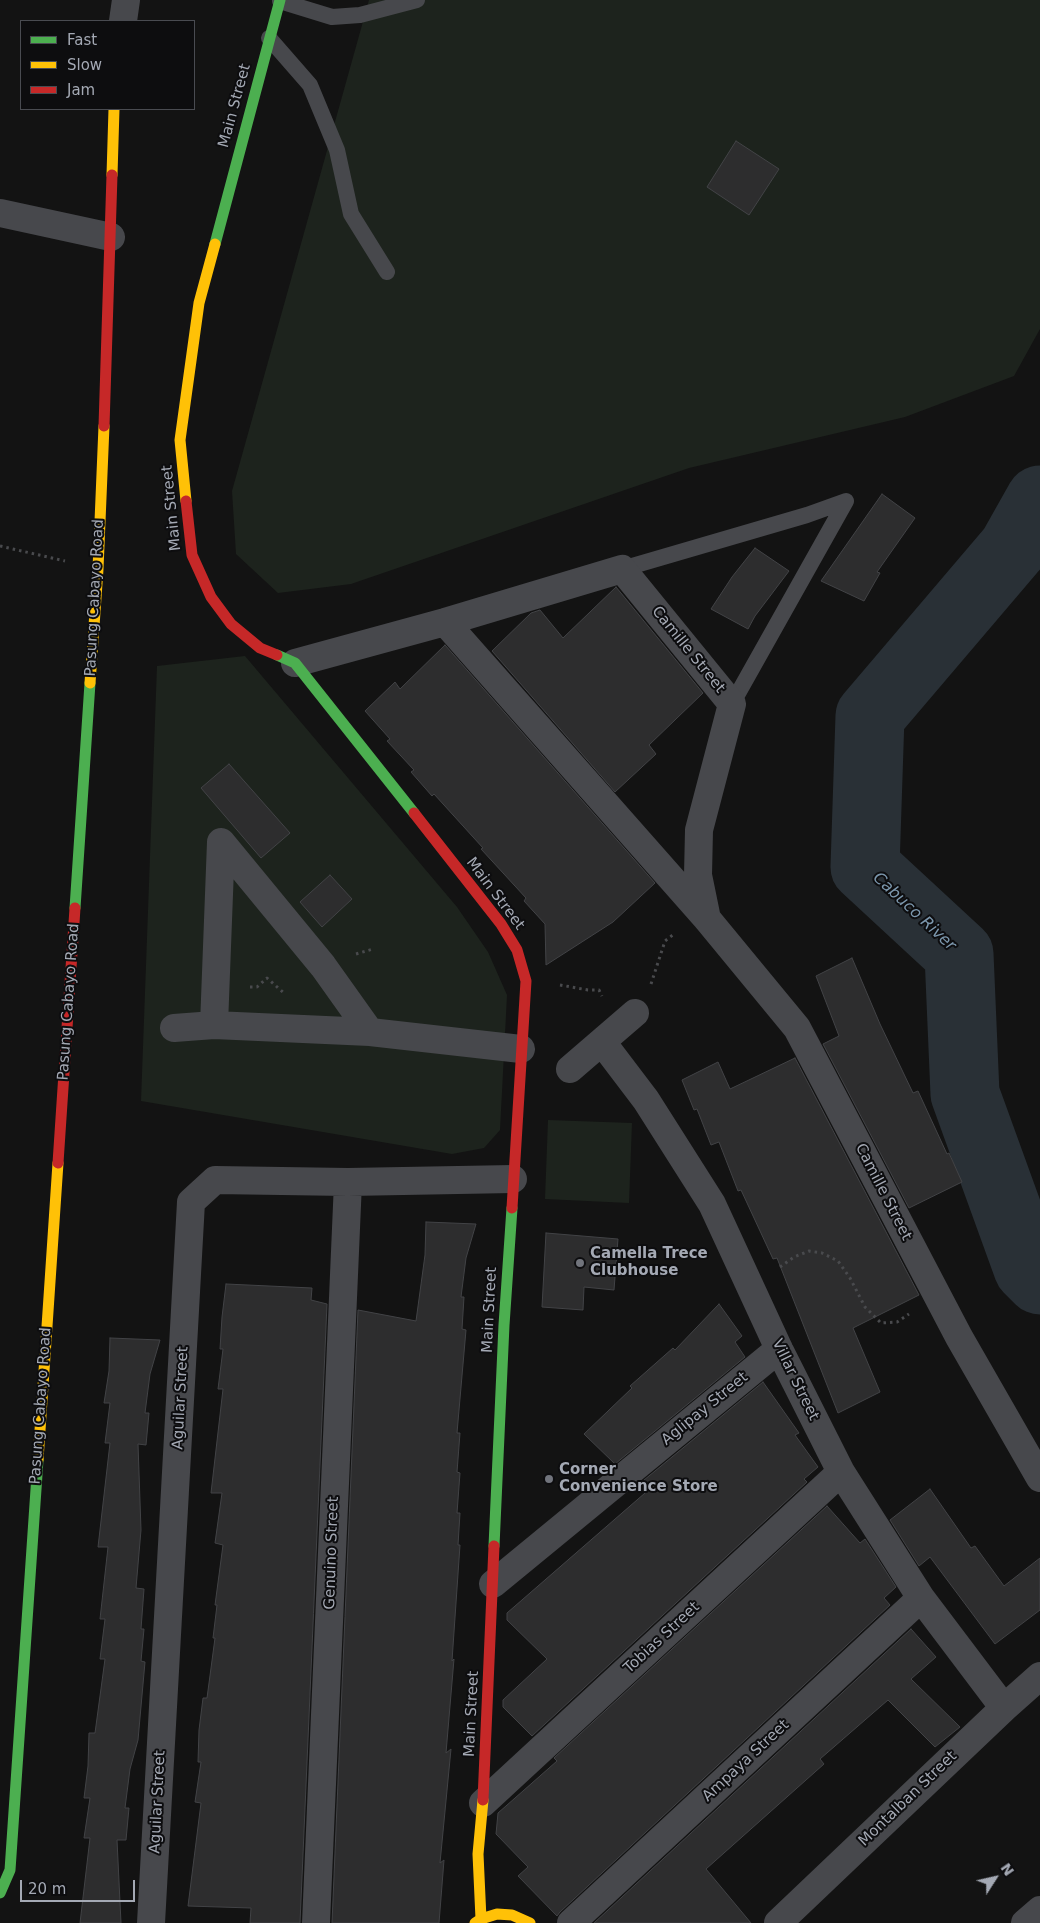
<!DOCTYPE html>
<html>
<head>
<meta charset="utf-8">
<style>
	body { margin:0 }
	#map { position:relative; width:1040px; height:1923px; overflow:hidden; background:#131313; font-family:"DejaVu Sans",sans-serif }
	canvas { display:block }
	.legend { position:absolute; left:20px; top:20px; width:175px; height:90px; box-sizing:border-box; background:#0d0d0f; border:1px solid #494b51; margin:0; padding:6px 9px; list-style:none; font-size:15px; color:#a4a9b4 }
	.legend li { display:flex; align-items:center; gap:10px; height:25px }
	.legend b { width:25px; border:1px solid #494b51 }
	.north { position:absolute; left:970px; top:1853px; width:50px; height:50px; -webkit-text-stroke:4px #0d0d0f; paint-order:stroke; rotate:55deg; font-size:14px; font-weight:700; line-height:20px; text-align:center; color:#a4a9b4 }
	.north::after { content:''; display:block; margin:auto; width:18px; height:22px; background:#a4a9b4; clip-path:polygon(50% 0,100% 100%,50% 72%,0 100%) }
	.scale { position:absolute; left:20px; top:1880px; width:115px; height:22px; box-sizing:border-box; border:2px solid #a4a9b4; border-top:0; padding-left:6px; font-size:15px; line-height:18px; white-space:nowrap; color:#a4a9b4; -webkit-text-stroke:4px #0d0d0f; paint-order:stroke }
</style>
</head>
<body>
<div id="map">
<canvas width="1040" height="1923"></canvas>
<ul class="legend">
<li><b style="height:6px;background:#4caf50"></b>Fast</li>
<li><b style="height:6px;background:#ffc107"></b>Slow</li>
<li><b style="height:6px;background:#c62828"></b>Jam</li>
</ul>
<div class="north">N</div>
<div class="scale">20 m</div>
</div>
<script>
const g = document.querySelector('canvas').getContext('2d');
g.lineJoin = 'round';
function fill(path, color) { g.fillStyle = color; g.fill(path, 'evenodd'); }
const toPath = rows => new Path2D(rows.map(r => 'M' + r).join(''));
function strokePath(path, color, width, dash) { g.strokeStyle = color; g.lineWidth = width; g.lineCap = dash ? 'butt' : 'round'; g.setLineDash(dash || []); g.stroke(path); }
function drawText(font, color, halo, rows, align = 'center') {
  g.font = font + ' "DejaVu Sans",sans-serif'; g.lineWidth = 4; g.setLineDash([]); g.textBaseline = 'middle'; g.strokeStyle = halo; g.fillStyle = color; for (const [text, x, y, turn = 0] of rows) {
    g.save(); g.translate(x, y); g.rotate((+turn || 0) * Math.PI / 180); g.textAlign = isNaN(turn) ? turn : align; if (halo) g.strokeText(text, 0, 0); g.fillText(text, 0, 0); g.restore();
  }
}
fill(toPath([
	[369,0,1040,0,1040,329,1014,376,905,417,689,468,351,584,278,593,236,554,232,491],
	[245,656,457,907,488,952,507,995,500,1130,484,1148,452,1154,141,1101,157,666],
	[548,1120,632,1123,629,1203,545,1199]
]), '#1d231d');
strokePath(toPath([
	[1040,500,1013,548,870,716,865,867,959,954,965,1094,1028,1268,1040,1280]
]), '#293036', 69);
const building = toPath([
	[736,141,779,169,749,215,707,187,736,141],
	[882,494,915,518,877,572,880,573,864,601,821,581,882,494],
	[755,548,789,571,755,616,748,629,711,609,732,577,755,548],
	[616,587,703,693,649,745,656,754,615,792,492,651,531,613,540,610,563,638,616,587],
	[445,645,655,883,613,922,546,965,545,924,524,901,526,898,481,849,483,848,434,794,432,796,411,772,414,770,387,741,390,739,365,711,395,682,400,689,445,645],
	[229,764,290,833,261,858,201,788,229,764],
	[330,875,352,899,322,927,300,902,330,875],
	[852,958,880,1024,913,1093,918,1091,947,1154,949,1153,962,1182,909,1208,823,1044,839,1036,816,976,852,958],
	[795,1058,919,1295,853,1328,880,1392,838,1413,777,1258,773,1259,741,1190,738,1191,719,1142,711,1145,697,1109,694,1110,682,1080,718,1062,730,1089,795,1058],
	[426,1222,476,1224,466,1258,461,1297,464,1297,462,1329,466,1330,457,1433,460,1433,457,1472,460,1473,457,1513,460,1513,458,1545,460,1545,452,1661,454,1659,446,1753,451,1749,440,1863,444,1860,439,1923,332,1923,358,1310,416,1321,425,1255,426,1222],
	[546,1233,618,1239,614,1290,584,1287,583,1310,542,1307,546,1233],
	[226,1284,312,1288,311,1300,327,1304,300,1923,250,1923,251,1908,188,1906,201,1803,195,1802,201,1762,198,1762,199,1730,203,1698,207,1698,215,1638,213,1638,217,1605,215,1605,223,1545,215,1543,222,1493,211,1493,223,1389,218,1389,223,1349,220,1349,222,1317,226,1284],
	[719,1304,742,1336,735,1342,745,1357,615,1464,584,1434,632,1388,630,1386,673,1348,675,1350,719,1304],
	[110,1338,160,1340,150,1374,145,1413,149,1413,146,1445,138,1444,141,1530,136,1588,144,1589,141,1629,144,1629,141,1661,145,1662,138,1740,130,1769,125,1808,129,1808,126,1840,117,1840,121,1923,80,1923,90,1838,84,1838,90,1798,84,1798,88,1766,89,1733,95,1733,105,1659,100,1659,105,1619,100,1619,108,1547,98,1547,110,1443,105,1443,110,1403,104,1403,109,1371,110,1338],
	[763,1382,799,1433,795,1435,818,1467,804,1479,807,1482,532,1736,503,1707,503,1700,547,1659,507,1620,507,1613,645,1493,638,1485,763,1382],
	[930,1489,971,1548,975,1546,1004,1586,1040,1558,1040,1610,995,1644,930,1557,919,1566,890,1520,930,1489],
	[827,1506,860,1543,865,1539,896,1587,884,1598,890,1605,560,1912,557,1916,518,1876,528,1867,496,1834,498,1813,557,1761,554,1758,827,1506],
	[911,1629,936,1657,911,1679,960,1727,935,1747,888,1700,820,1759,824,1764,706,1869,751,1923,594,1923,911,1629]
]);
fill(building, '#2d2d2e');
strokePath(building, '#424346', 1);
strokePath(toPath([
	[0,546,65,561],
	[356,954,373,949],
	[651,984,665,941,674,934],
	[560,985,588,990,599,990,602,996],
	[250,987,257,987,267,978,285,994],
	[780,1267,794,1257,809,1251,822,1253,838,1261,850,1278,865,1307,881,1323,897,1322,909,1314]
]), '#494a4d', 3, [2.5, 4]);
strokePath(toPath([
	[280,1,332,17,360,15,417,0],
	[269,38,310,85,337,150,351,214,387,272],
	[622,569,807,515,846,501,732,704]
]), '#47484c', 16);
strokePath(toPath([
	[123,21,126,0],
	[0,213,111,237],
	[445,622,708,920,797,1028,959,1337,1040,1478],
	[295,663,445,622,622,569,732,704,699,830,698,875,707,919],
	[214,1025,221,842,323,966,370,1032],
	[174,1028,214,1025,370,1032,521,1049],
	[602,1042,646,1100,712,1204,779,1349,841,1472,921,1598,1004,1708],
	[570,1069,635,1013],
	[493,1584,779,1349],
	[483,1803,841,1472],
	[151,1923,191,1202,215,1180,348,1182,513,1179],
	[316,1923,348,1182],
	[571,1923,921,1598],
	[778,1923,1004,1708,1040,1676],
	[1025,1923,1040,1910]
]), '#47484c', 28);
strokePath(toPath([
	[215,244,280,0],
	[277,655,295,663,414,813],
	[75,908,90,683],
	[494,1546,504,1325,512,1208],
	[0,1893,10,1870,38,1460]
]), '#4caf50', 11);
strokePath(toPath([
	[112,175,114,109],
	[186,501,180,440,199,303,215,244],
	[90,683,98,569,104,426],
	[38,1460,58,1163],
	[481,1919,478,1854,483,1800],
	[475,1923,481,1919,497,1914,512,1915,530,1923]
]), '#ffc107', 11);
strokePath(toPath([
	[104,426,112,175],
	[186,501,192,555,211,597,231,624,260,648,277,655],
	[414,813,501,924,517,950,526,981,512,1208],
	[58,1163,75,908],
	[483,1800,494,1546]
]), '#c62828', 11);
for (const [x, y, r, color] of [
	[580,1263,5,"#71747c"],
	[549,1479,5,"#71747c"]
]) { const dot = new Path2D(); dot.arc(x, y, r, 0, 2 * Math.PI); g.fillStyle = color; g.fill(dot); strokePath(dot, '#0d0d0f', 2); }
drawText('15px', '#a4a9b4', '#0d0d0f', [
	["Main Street",235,106,-75],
	["Main Street",172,508,-96],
	["Pasung Cabayo Road",95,598,-87],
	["Camille Street",688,650,51],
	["Main Street",495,894,53],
	["Pasung Cabayo Road",69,1002,-86],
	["Camille Street",883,1192,63],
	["Main Street",490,1310,-87],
	["Villar Street",795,1380,64],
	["Aguilar Street",181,1398,-87],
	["Pasung Cabayo Road",41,1406,-86],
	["Aglipay Street",705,1409,-39],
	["Genuino Street",332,1553,-88],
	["Tobias Street",662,1638,-43],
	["Main Street",472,1714,-87],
	["Ampaya Street",746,1761,-43],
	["Montalban Street",908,1799,-44],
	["Aguilar Street",158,1802,-87]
]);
drawText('bold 15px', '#a4a9b4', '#0d0d0f', [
	["Camella Trece",590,1254],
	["Clubhouse",590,1271],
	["Corner",559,1470],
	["Convenience Store",559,1487]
], 'left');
drawText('italic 16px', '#7c97ad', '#0d0d0f', [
	["Cabuco River",914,912,43]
]);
</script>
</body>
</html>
